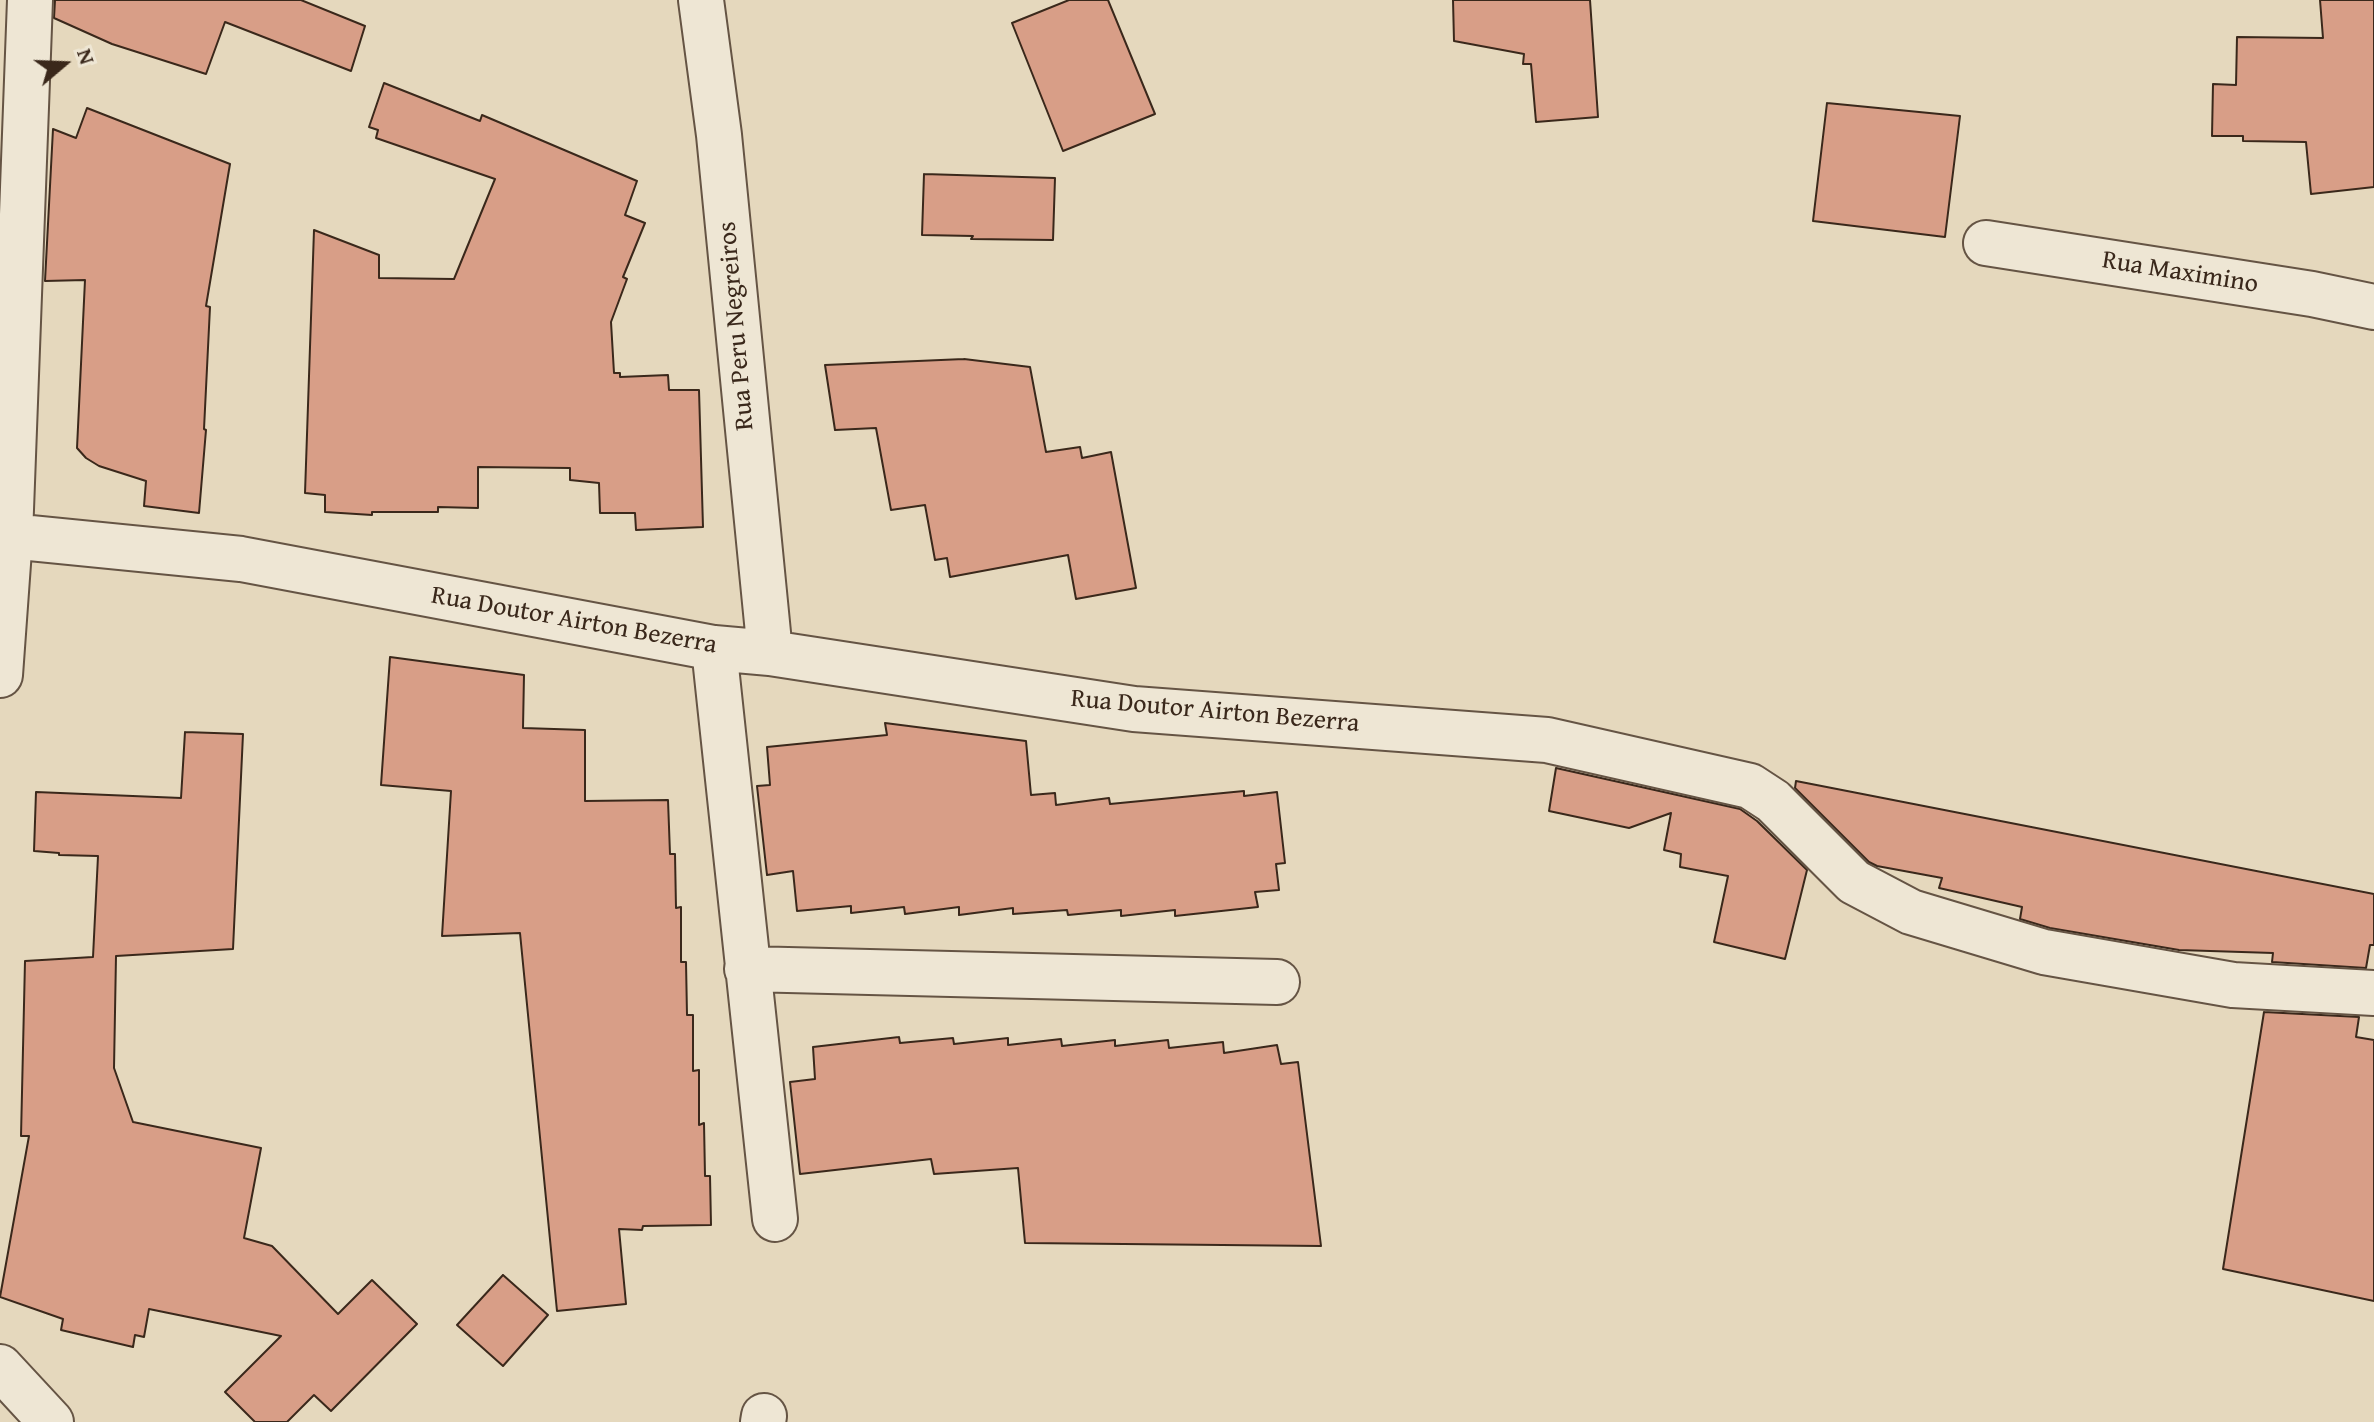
<!DOCTYPE html>
<html>
<head>
<meta charset="utf-8">
<style>
	body { margin:0 }
	#map { position:relative; width:2374px; height:1422px; overflow:hidden; background:#e5d8bd; font-family:"Gentium Book Plus",serif }
	canvas { display:block }
	.north { position:absolute; left:24px; top:24px; width:80px; height:80px; -webkit-text-stroke:6px #eee6d4; paint-order:stroke; rotate:71deg; font-size:22px; font-weight:700; line-height:32px; text-align:center; color:#3a281b }
	.north::after { content:''; display:block; margin:auto; width:28px; height:36px; background:#3a281b; clip-path:polygon(50% 0,100% 100%,50% 72%,0 100%) }
</style>
</head>
<body>
<div id="map">
<canvas width="2374" height="1422"></canvas>
<div class="north">N</div>
</div>
<script>
const g = document.querySelector('canvas').getContext('2d');
g.lineJoin = 'round';
function fill(path, color) { g.fillStyle = color; g.fill(path, 'evenodd'); }
const toPath = rows => new Path2D(rows.map(r => 'M' + r).join(''));
function strokePath(path, color, width, dash) { g.strokeStyle = color; g.lineWidth = width; g.lineCap = dash ? 'butt' : 'round'; g.setLineDash(dash || []); g.stroke(path); }
function drawText(font, color, halo, rows, align = 'center') {
  g.font = font + ' "Gentium Book Plus",serif'; g.lineWidth = 7; g.setLineDash([]); g.textBaseline = 'middle'; g.strokeStyle = halo; g.fillStyle = color; for (const [text, x, y, turn = 0] of rows) {
    g.save(); g.translate(x, y); g.rotate((+turn || 0) * Math.PI / 180); g.textAlign = isNaN(turn) ? turn : align; if (halo) g.strokeText(text, 0, 0); g.fillText(text, 0, 0); g.restore();
  }
}
const building = toPath([
	[55,0,301,0,365,26,351,71,225,22,206,74,112,44,54,18,55,0],
	[1069,0,1108,0,1155,114,1063,151,1012,23,1069,0],
	[1453,0,1590,0,1598,117,1536,122,1531,64,1523,64,1524,54,1454,41,1453,0],
	[2320,0,2374,0,2374,187,2311,194,2306,142,2243,141,2243,136,2212,136,2213,84,2236,85,2237,37,2323,38,2320,0],
	[384,83,480,121,482,115,637,181,625,215,645,223,623,277,627,279,611,322,614,373,620,373,620,377,668,375,669,390,699,390,703,527,636,530,635,513,600,513,599,483,570,480,570,468,478,467,478,508,438,507,438,512,372,512,372,515,325,512,325,495,305,493,314,230,379,255,379,278,454,279,495,179,376,138,378,130,369,127,384,83],
	[1827,103,1960,116,1945,237,1813,221,1827,103],
	[87,108,230,164,206,306,210,307,204,429,206,430,199,513,144,506,146,481,99,466,86,458,77,448,85,280,45,281,53,129,76,138,87,108],
	[924,174,1055,178,1053,240,971,239,973,236,922,235,924,174],
	[964,359,1030,367,1046,452,1080,447,1082,458,1111,452,1136,588,1076,599,1068,555,950,577,947,558,935,560,925,505,891,510,876,428,835,430,825,365,964,359],
	[390,657,524,675,523,728,585,730,585,801,668,800,670,854,675,854,676,908,681,907,681,962,686,962,687,1015,693,1015,693,1071,699,1070,699,1125,704,1123,705,1176,710,1176,711,1225,643,1226,642,1230,619,1229,626,1304,557,1311,520,933,442,936,451,791,381,785,390,657],
	[885,723,1026,741,1031,795,1055,793,1056,805,1109,798,1110,804,1244,791,1244,796,1277,792,1285,863,1276,864,1279,890,1255,892,1258,907,1175,916,1175,910,1121,916,1121,910,1068,915,1067,910,1013,914,1013,908,959,915,959,907,905,914,904,907,851,913,851,906,797,911,793,871,767,875,757,786,770,785,767,747,887,735,885,723],
	[185,732,243,734,233,949,116,956,114,1068,133,1122,261,1148,244,1238,272,1246,338,1314,372,1280,417,1324,331,1411,314,1395,287,1422,255,1422,225,1392,281,1336,149,1309,144,1337,135,1335,133,1347,61,1330,63,1319,0,1297,29,1136,21,1136,25,961,93,957,98,856,59,855,59,853,34,851,36,792,181,798,185,732],
	[1556,768,1740,809,1757,821,1807,870,1785,959,1714,942,1728,876,1680,867,1681,854,1664,850,1671,813,1629,828,1549,811,1556,768],
	[1796,781,2374,894,2374,945,2370,945,2366,968,2272,962,2273,953,2179,950,2050,928,2020,919,2022,907,1939,888,1942,878,1877,866,1869,862,1795,788,1796,781],
	[2264,1012,2359,1017,2356,1037,2374,1040,2374,1301,2223,1269,2264,1012],
	[899,1037,900,1043,953,1038,954,1044,1008,1038,1008,1045,1061,1039,1062,1046,1115,1040,1115,1046,1168,1040,1169,1048,1223,1042,1224,1053,1277,1045,1281,1064,1298,1062,1321,1246,1025,1243,1018,1168,934,1174,931,1159,800,1174,790,1082,815,1079,813,1047,899,1037],
	[503,1275,548,1315,503,1366,457,1325,503,1275]
]);
fill(building, '#d89e87');
strokePath(building, '#3a281b', 2);
const minor = toPath([
	[701,0,719,135,770,653],
	[1986,243,2312,294,2374,307],
	[10,536,241,559,714,648,770,653,1134,709,1547,740,1750,786,1773,801,1854,882,1911,912,2044,952,2233,985,2374,993],
	[714,648,775,1219],
	[0,675,10,536,30,0],
	[747,969,1277,982],
	[0,1367,51,1422],
	[763,1422,764,1416]
]);
strokePath(minor, '#655444', 48);
strokePath(minor, '#eee6d4', 44);
drawText('26px', '#3a281b', '#eee6d4', [
	["Rua Maximino",2180,273,9],
	["Rua Peru Negreiros",737,326,-95],
	["Rua Doutor Airton Bezerra",574,621,10],
	["Rua Doutor Airton Bezerra",1215,712,5]
]);
</script>
</body>
</html>
